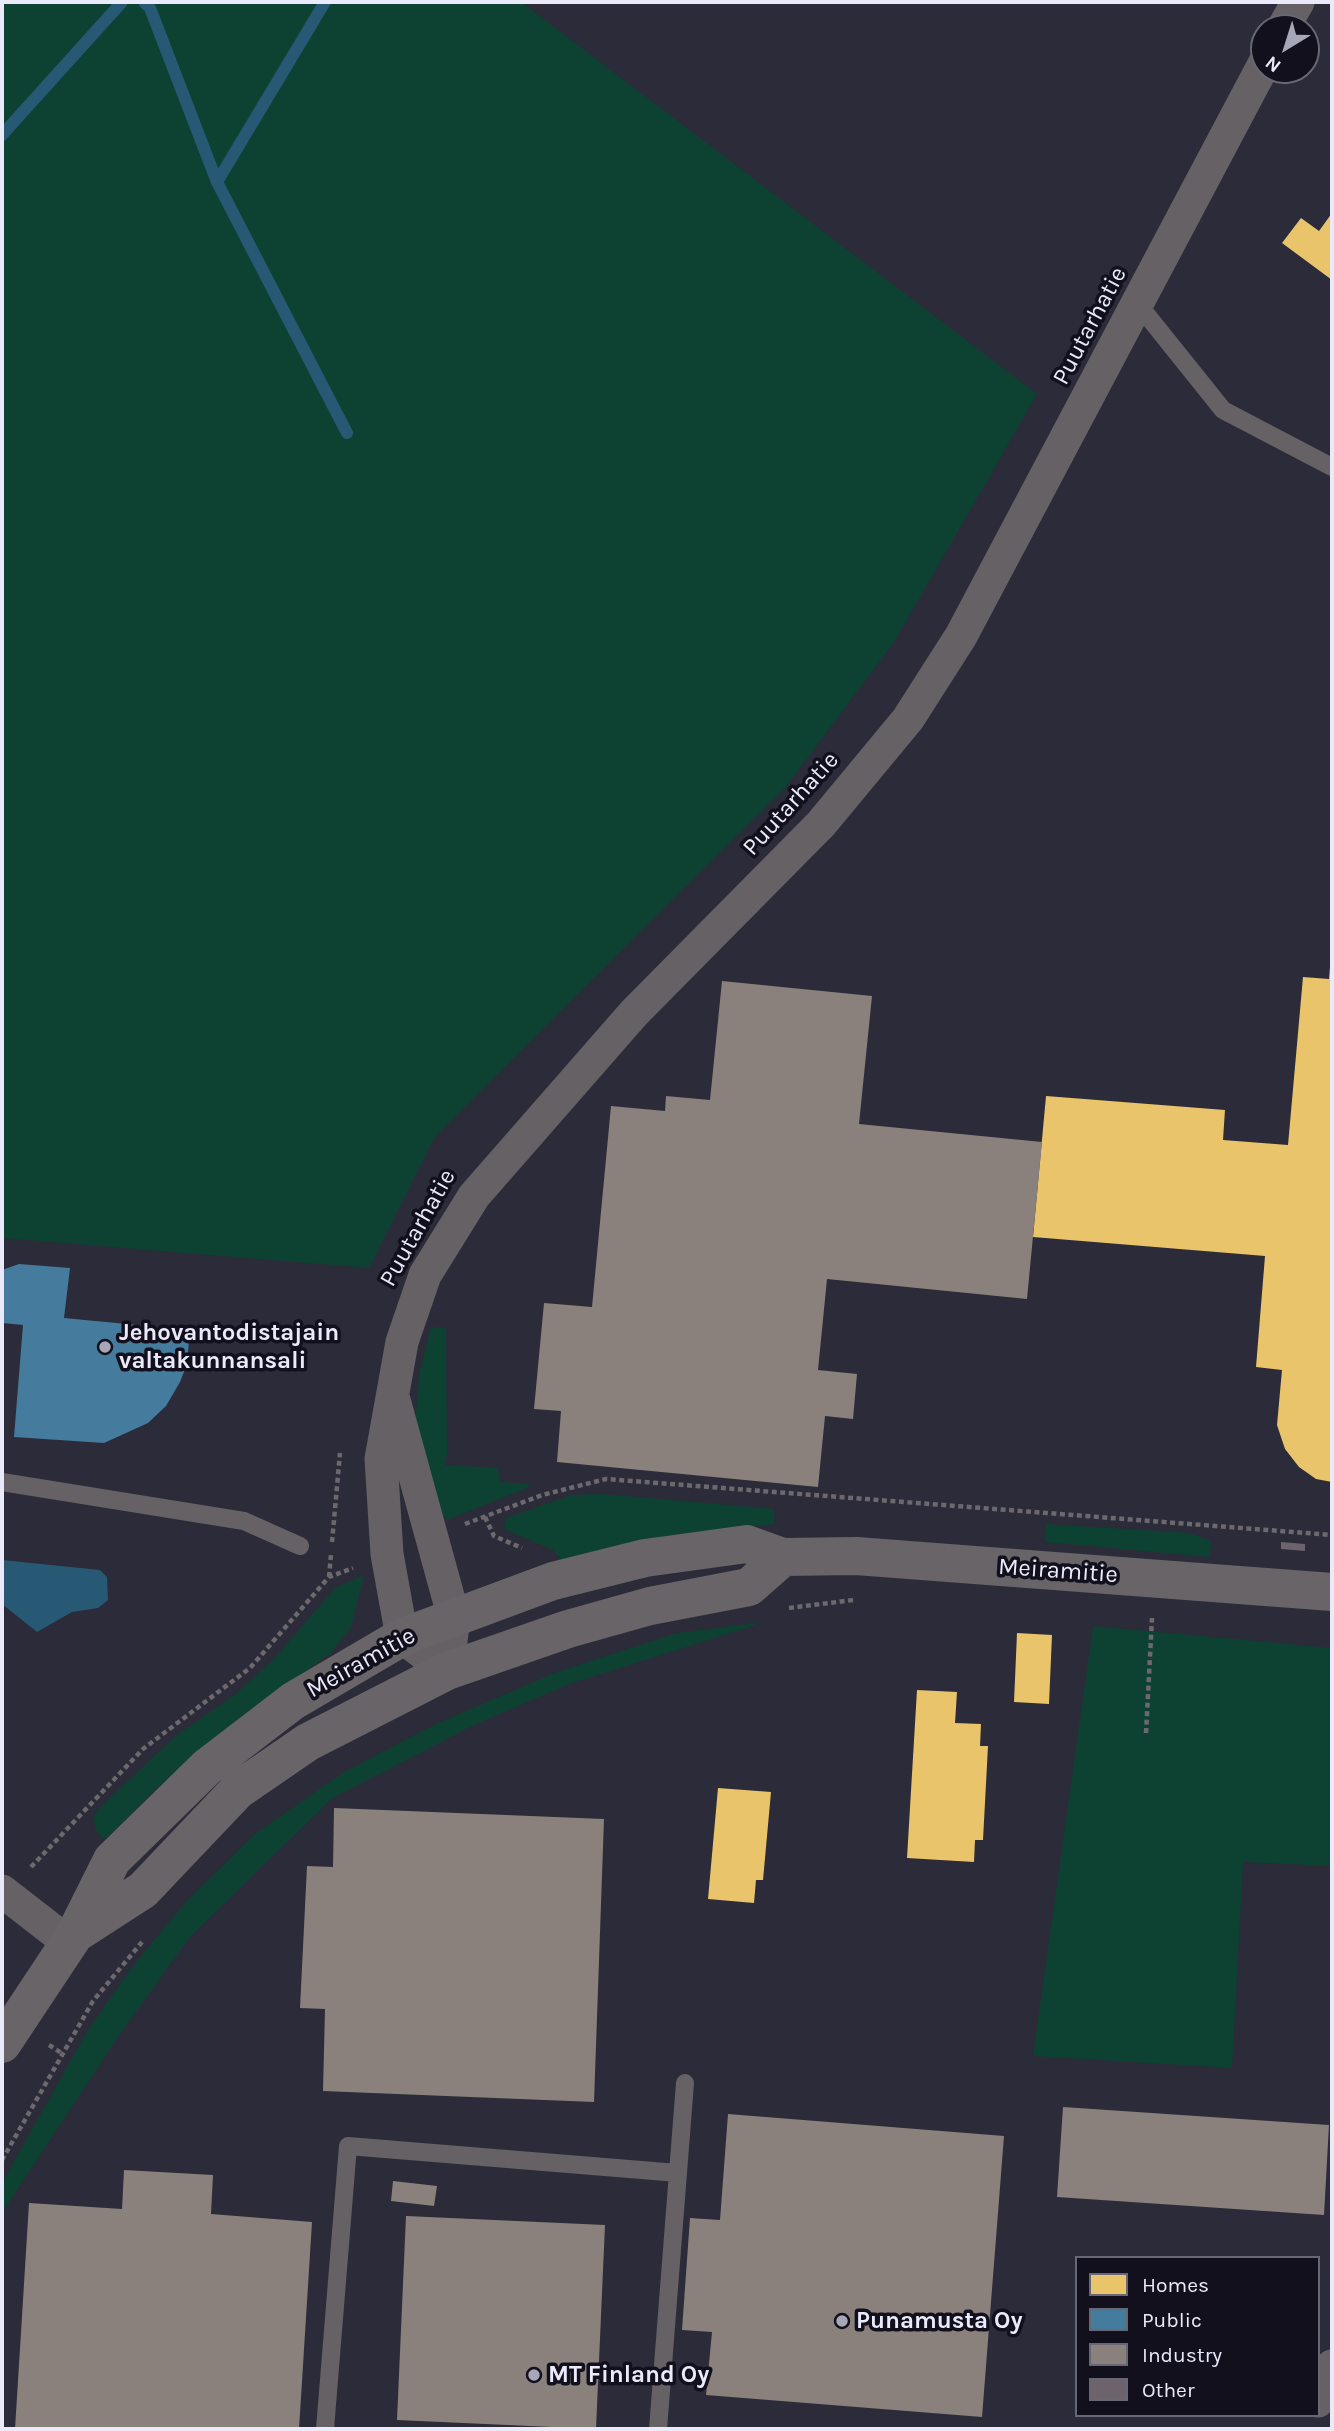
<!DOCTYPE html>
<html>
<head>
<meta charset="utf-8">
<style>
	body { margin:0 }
	#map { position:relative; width:1334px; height:2431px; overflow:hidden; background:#2c2b39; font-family:Karla,sans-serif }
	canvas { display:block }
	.frame { position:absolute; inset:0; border:4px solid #eaeafb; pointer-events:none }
	.legend { position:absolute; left:1075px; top:2256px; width:245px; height:161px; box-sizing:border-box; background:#11101c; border:2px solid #686775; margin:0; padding:9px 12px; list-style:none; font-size:21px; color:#eaeafb }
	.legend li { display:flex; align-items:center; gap:14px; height:35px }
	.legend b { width:35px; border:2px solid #686775 }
	.north { position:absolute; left:1250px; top:14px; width:70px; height:70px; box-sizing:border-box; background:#11101c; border:2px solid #686775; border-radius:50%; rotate:218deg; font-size:19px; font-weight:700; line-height:28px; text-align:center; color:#eaeafb }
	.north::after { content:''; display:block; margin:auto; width:24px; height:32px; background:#a8a7b7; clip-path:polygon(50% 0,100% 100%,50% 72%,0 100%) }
</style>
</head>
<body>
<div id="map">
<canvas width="1334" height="2431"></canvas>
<div class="frame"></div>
<ul class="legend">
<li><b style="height:19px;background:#e9c46a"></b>Homes</li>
<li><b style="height:19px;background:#457b9d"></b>Public</li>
<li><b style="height:19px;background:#8a817c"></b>Industry</li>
<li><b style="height:19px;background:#6d636d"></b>Other</li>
</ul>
<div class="north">N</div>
</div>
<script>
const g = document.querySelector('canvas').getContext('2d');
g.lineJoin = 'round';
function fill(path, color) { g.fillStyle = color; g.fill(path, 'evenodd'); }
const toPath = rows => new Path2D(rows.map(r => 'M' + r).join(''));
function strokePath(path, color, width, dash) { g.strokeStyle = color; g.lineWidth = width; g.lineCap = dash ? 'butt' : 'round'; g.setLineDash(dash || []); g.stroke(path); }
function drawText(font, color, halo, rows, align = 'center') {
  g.font = font + ' Karla,sans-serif'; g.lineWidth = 7; g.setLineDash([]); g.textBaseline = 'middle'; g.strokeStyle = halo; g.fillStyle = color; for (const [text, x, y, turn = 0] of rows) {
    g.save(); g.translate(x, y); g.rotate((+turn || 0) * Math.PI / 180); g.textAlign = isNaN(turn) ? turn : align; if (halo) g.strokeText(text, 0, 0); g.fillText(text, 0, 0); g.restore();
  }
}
fill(toPath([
	[2,2,521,2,1037,394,894,642,785,788,434,1138,369,1268,2,1238],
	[431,1327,446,1328,447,1455,444,1465,498,1468,500,1482,528,1484,529,1487,447,1520,436,1504,415,1424,419,1375],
	[602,1494,774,1509,774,1524,672,1535,561,1560,553,1550,504,1529,506,1518,571,1495],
	[1046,1524,1190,1533,1208,1540,1211,1544,1210,1557,1045,1542],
	[364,1575,351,1627,331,1653,238,1719,158,1787,105,1840,96,1831,93,1818,98,1809,177,1735,237,1693,274,1659,335,1588],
	[765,1622,569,1684,474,1725,331,1799,189,1938,118,2037,2,2213,2,2183,86,2033,130,1970,184,1904,256,1833,346,1771,436,1724,557,1672,677,1633],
	[1093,1626,1332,1648,1332,1866,1243,1862,1232,2068,1033,2056]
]), '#0d4233');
fill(toPath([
	[2,1560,100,1570,107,1577,108,1600,98,1608,72,1612,37,1632,2,1604]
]), '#275975');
fill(toPath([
	[1332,213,1332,280,1282,243,1301,218,1319,231],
	[1330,967,1332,967,1332,1482,1316,1479,1299,1467,1285,1449,1277,1425,1282,1370,1256,1367,1265,1256,1033,1237,1046,1096,1225,1110,1223,1140,1288,1145,1303,977,1329,979],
	[1017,1633,1052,1635,1049,1704,1014,1702],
	[917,1690,957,1692,955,1723,981,1724,980,1746,988,1746,983,1840,975,1840,974,1862,907,1858],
	[718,1788,771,1792,763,1880,756,1880,754,1903,708,1899]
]), '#e9c46a');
fill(toPath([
	[19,1264,70,1268,64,1318,190,1330,187,1364,180,1382,166,1406,148,1423,104,1443,14,1437,23,1325,2,1323,2,1270]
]), '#457b9d');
fill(toPath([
	[722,981,872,996,859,1124,1042,1142,1027,1299,827,1279,818,1370,857,1374,853,1419,825,1416,818,1487,557,1462,561,1411,534,1409,544,1303,592,1307,611,1106,665,1111,666,1096,710,1100],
	[334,1808,604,1819,594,2102,323,2091,325,2009,300,2008,307,1866,333,1867],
	[1063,2107,1329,2125,1324,2215,1057,2197],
	[728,2114,1004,2136,982,2417,706,2395,712,2332,682,2330,690,2218,720,2220],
	[124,2170,213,2175,211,2214,312,2222,299,2429,15,2429,29,2203,122,2209],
	[393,2181,437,2186,434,2206,391,2201],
	[406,2216,605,2225,596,2429,397,2420]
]), '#8a817c');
strokePath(toPath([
	[144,2,150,8,217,182,347,433],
	[2,135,122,2],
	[217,182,325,2]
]), '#275975', 12);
fill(toPath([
	[1281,1542,1305,1544,1305,1551,1281,1549]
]), '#6d636d');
strokePath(toPath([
	[485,1517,494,1536,522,1548],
	[465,1524,542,1495,606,1479,1332,1535],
	[332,1542,340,1453],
	[329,1577,331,1554],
	[789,1608,853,1600],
	[1146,1733,1152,1618],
	[31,1867,143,1749,250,1668,329,1577,353,1568],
	[49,2045,63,2054],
	[2,2160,93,2001,142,1942]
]), '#6c686e', 4.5, [5, 3.5]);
strokePath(toPath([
	[1138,304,1223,410,1332,467],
	[2,1482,244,1521,300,1546],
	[325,2429,348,2146,678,2173],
	[658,2429,685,2083]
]), '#656164', 18);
strokePath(toPath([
	[1283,28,1298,2],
	[394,1400,454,1618,447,1671,402,1637,387,1554,381,1459,402,1342,425,1275,474,1196,634,1013,821,824,908,719,961,636,1264,64],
	[2,1891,69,1943],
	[1318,2401,1332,2366]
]), '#656164', 33);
strokePath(toPath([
	[75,1934,143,1890,238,1790,308,1742,447,1671,568,1629,650,1606,749,1587,783,1557],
	[2,2044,75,1934,112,1860,207,1767,293,1701,402,1637,553,1581,645,1558,747,1544,783,1557,856,1556,1332,1592]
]), '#686468', 38);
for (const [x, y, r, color] of [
	[105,1347,7,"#a8a7b7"],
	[842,2321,7,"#a8a7b7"],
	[534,2375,7,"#a8a7b7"]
]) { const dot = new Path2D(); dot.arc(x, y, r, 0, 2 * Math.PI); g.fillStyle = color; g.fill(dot); strokePath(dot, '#11101c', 2.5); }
drawText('24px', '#eaeafb', '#11101c', [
	["Puutarhatie",1090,326,-62],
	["Puutarhatie",791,804,-48],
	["Puutarhatie",418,1228,-61],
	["Meiramitie",1058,1571,4],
	["Meiramitie",361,1663,-29]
]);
drawText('bold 24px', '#eaeafb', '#11101c', [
	["Jehovantodistajain",119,1333],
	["valtakunnansali",119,1361],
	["Punamusta Oy",856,2321],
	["MT Finland Oy",548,2375]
], 'left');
</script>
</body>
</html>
